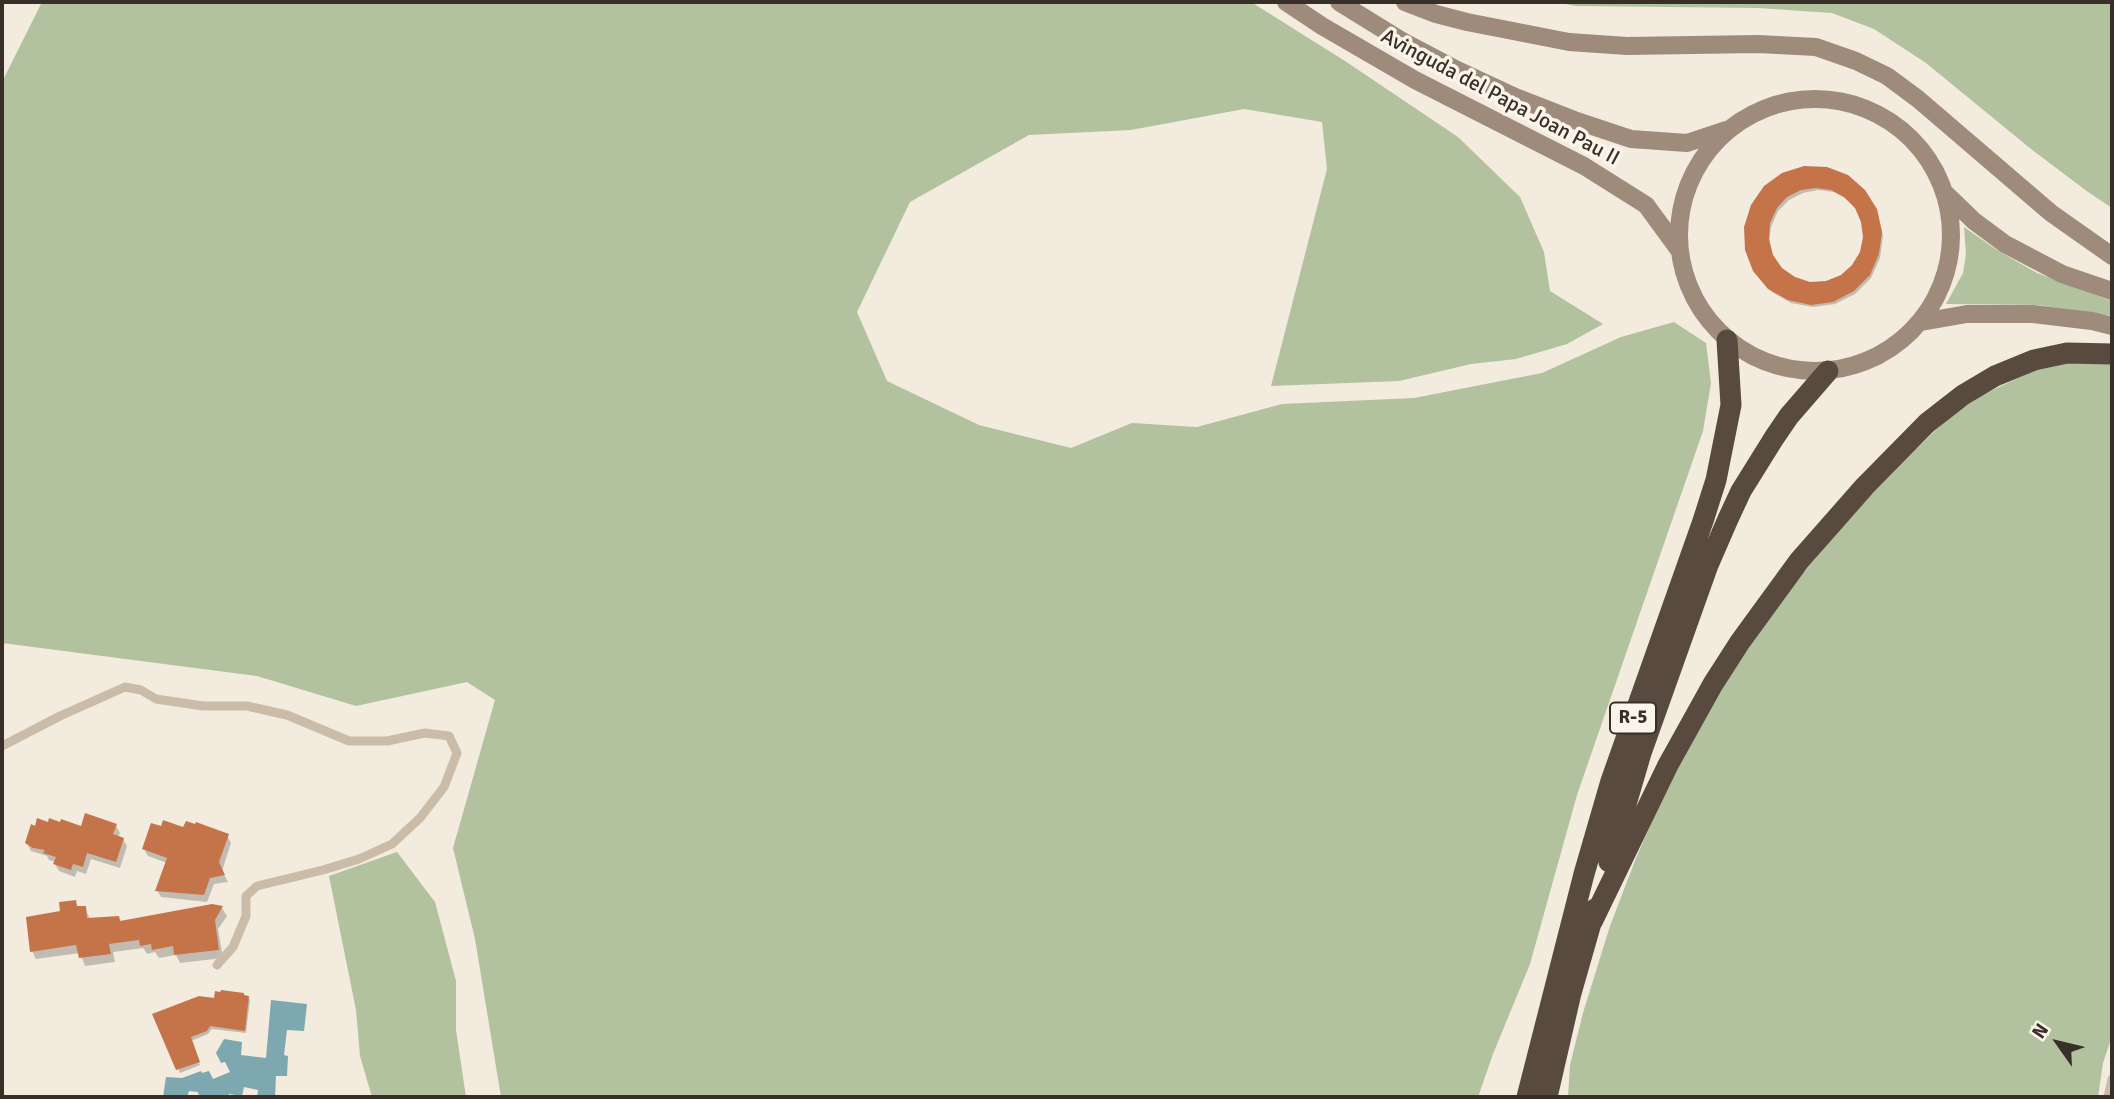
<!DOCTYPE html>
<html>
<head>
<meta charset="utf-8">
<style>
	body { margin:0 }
	#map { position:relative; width:2114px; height:1099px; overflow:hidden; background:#f2ebde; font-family:Signika,sans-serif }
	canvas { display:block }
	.frame { position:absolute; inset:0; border:4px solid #382f29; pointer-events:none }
	.north { position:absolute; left:2023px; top:1008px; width:70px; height:70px; -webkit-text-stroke:5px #faf4ea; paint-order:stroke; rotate:304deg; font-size:19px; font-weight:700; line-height:28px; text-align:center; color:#382f29 }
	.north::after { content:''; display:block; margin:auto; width:24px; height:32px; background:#382f29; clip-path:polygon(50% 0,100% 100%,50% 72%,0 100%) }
</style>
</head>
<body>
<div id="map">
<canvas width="2114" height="1099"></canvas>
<div class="frame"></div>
<div class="north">N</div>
</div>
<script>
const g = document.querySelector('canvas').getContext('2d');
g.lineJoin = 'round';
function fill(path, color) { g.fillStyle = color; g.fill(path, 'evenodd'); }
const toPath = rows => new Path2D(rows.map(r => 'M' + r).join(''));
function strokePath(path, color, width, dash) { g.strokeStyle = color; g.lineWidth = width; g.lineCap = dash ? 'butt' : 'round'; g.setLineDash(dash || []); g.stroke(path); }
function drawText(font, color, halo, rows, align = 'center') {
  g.font = font + ' Signika,sans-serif'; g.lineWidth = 7; g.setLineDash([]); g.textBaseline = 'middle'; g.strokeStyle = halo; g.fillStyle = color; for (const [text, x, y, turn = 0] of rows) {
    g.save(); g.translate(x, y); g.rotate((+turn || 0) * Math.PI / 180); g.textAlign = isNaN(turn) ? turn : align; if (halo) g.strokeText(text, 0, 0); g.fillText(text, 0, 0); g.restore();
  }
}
fill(toPath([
	[42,2,1251,2,1345,61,1458,137,1520,197,1544,252,1550,291,1603,324,1567,344,1516,359,1471,364,1399,381,1271,386,1327,169,1322,122,1244,109,1131,130,1029,135,910,202,857,312,887,381,979,425,1071,448,1132,423,1197,427,1282,404,1414,398,1542,373,1621,337,1674,322,1706,343,1711,383,1703,431,1577,795,1530,964,1493,1054,1478,1097,501,1097,475,939,453,848,495,700,467,682,356,706,257,676,2,643,2,82],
	[1555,2,2112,2,2112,208,2088,192,2031,149,1926,63,1874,29,1832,13,1758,8,1576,6],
	[1964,227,1997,250,2037,273,2112,301,2112,316,2038,305,1946,304,1963,273,1966,254],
	[2081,360,2112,360,2112,1036,2103,1063,2098,1097,1568,1097,1570,1065,1583,1013,1610,926,1636,858,1668,785,1721,689,1782,598,1870,494,1947,419,1978,397,2037,369],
	[397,852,435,902,456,981,456,1030,466,1097,372,1097,360,1056,356,1010,329,876]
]), '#b2c29e');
fill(toPath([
	[271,1000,307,1004,304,1031,287,1030,284,1055,288,1056,287,1076,276,1076,275,1097,257,1097,258,1090,244,1087,242,1096,229,1094,228,1097,199,1097,198,1092,189,1091,187,1097,163,1097,166,1077,182,1078,201,1071,202,1073,209,1071,213,1079,230,1072,225,1062,221,1063,216,1053,224,1039,242,1042,241,1055,266,1058]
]), '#7da8af');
fill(toPath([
	[1783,175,1864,191,1878,214,1883,236,1880,258,1871,278,1855,294,1835,304,1813,307,1791,303,1772,292,1755,271],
	[1818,190,1834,192,1848,200,1858,210,1863,221,1865,237,1862,252,1854,266,1842,277,1827,283,1810,284,1794,279,1780,269,1773,259,1769,243,1771,227,1778,211,1789,200,1803,193],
	[116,826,120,833,118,837,123,839,127,846,120,868,91,859,86,874,77,871,75,877,59,871,55,864,56,862,49,860,47,856,31,851,27,843,82,829],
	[184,830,227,835,231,843,222,871,228,882,214,884,207,902,161,897,157,890,167,863,148,856,144,849],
	[75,902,78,908,85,907,90,920,119,918,122,923,212,906,222,908,227,916,218,929,223,958,180,963,176,955,159,958,155,952,147,954,143,948,113,952,115,962,85,966,80,953,36,959,32,951,62,912],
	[248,997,250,1000,246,1033,212,1029,208,1034,191,1041,200,1065,180,1073,154,1015,216,1000]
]), '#0003');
fill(toPath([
	[1804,166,1827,167,1848,175,1865,190,1877,209,1882,232,1879,254,1870,275,1854,291,1833,302,1811,305,1788,300,1768,289,1753,271,1745,250,1744,227,1751,205,1764,186,1782,173],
	[1816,188,1831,190,1844,197,1855,208,1861,222,1863,237,1860,252,1852,265,1841,275,1826,281,1810,282,1795,277,1782,268,1773,255,1769,239,1770,223,1777,208,1787,197,1801,190],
	[85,813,117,824,113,834,124,838,116,862,87,853,83,867,73,864,71,870,53,864,56,857,43,853,45,850,33,848,25,843,31,824,35,826,37,818,48,822,49,818,60,822,61,819,81,826],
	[163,820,183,827,186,821,195,824,196,822,229,834,219,862,225,875,210,878,204,895,155,891,167,858,142,849,151,823,161,826],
	[76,900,77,906,86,906,87,918,119,916,120,921,212,904,223,906,215,920,219,950,174,955,173,946,152,950,151,944,140,946,139,940,109,944,111,954,79,958,76,945,30,952,26,917,60,911,59,902],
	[221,990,244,993,244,995,249,996,245,1031,210,1026,207,1031,191,1037,200,1062,176,1070,152,1014,199,996,214,998,215,991,220,992]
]), '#c5744a');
strokePath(toPath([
	[2,746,60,716,125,687,141,690,156,699,203,706,247,706,287,715,349,741,387,741,425,733,449,736,457,753,444,787,420,818,392,844,359,859,323,870,257,886,246,896,246,916,233,947,217,965],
	[2108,1097,2112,1079]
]), '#cbbcaa', 9);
strokePath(toPath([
	[1286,2,1322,26,1415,80,1584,166,1646,205,1679,250],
	[1339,2,1402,41,1457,70,1515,97,1574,120,1631,139,1687,143,1726,130],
	[1405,2,1436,14,1467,22,1569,42,1627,46,1758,44,1816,47,1856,61,1887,76,1918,99,2051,213,2112,256],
	'1679 235a136 136 0 1 1 272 0a136 136 0 1 1-272 0Z',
	[1946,194,1974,221,2005,244,2062,274,2112,291],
	[1921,322,1967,314,2033,314,2092,321,2112,326]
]), '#9e8b7b', 18);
strokePath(toPath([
	[1609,862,1641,753,1708,565,1728,519,1741,491,1774,438,1789,416,1828,371],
	[1592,922,1668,765,1713,684,1740,642,1799,561,1865,486,1927,423,1963,395,1995,376,2034,360,2067,353,2112,354],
	[1527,1097,1584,874,1611,781,1703,521,1716,480,1731,405,1727,340],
	[1547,1097,1571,993,1595,909]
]), '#594a40', 21);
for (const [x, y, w] of [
	[1633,718,46]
]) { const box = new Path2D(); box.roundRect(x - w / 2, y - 15.5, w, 31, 5); g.fillStyle = '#faf4ea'; g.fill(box); strokePath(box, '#382f29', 2); }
drawText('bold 19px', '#382f29', null, [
	["R-5",1633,718]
]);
drawText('21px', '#382f29', '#faf4ea', [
	["Avinguda del Papa Joan Pau II",1500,98,28]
]);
</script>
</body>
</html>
